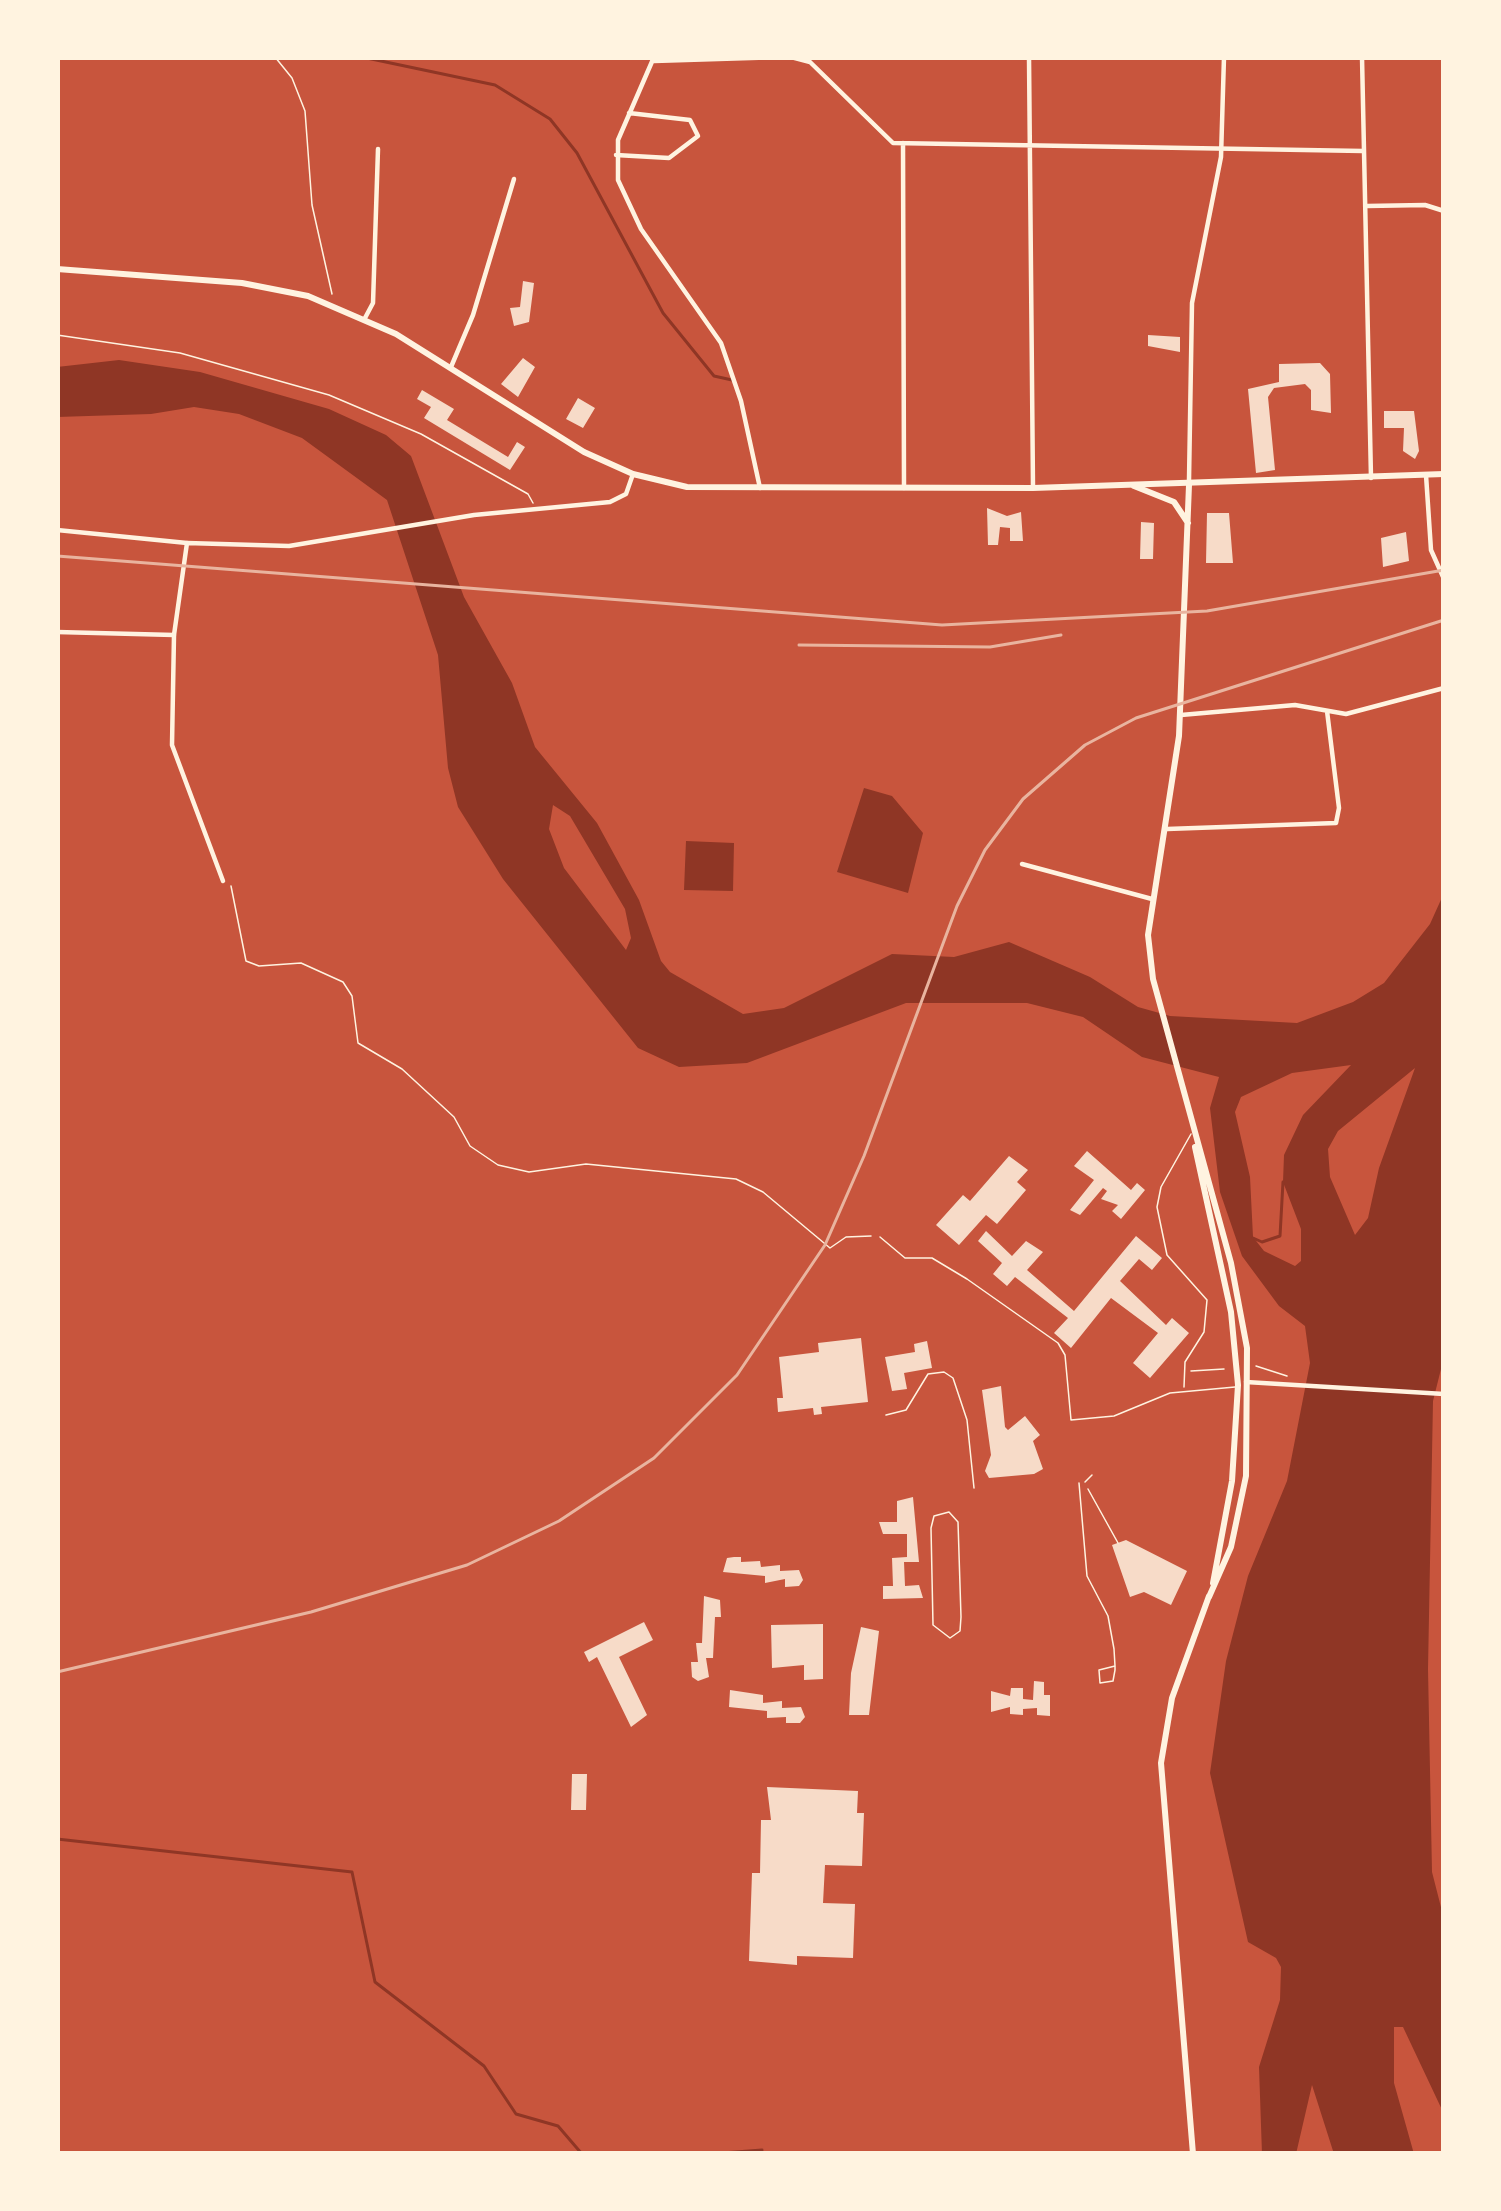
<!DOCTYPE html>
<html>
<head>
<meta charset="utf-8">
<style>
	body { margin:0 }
	#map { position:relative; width:1501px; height:2211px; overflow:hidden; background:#c8553d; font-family:"Libre Baskerville",serif }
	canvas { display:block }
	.frame { position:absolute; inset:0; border:60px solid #fff3e0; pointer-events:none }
</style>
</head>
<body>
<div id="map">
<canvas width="1501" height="2211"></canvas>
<div class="frame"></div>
</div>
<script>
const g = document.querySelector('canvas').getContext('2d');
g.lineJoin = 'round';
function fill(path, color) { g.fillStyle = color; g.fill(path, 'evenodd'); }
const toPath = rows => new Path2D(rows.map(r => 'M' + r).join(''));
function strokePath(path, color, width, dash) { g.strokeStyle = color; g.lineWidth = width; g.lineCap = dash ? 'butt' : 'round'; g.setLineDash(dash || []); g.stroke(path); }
fill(toPath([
	[119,360,200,372,329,409,386,435,411,456,464,597,512,683,535,747,597,823,639,900,661,961,670,972,743,1014,784,1008,892,954,954,957,1009,942,1090,977,1138,1007,1170,1016,1297,1023,1353,1002,1384,983,1430,924,1444,893,1444,1357,1433,1401,1428,1669,1432,1872,1444,1919,1444,2114,1403,2027,1394,2027,1394,2083,1414,2154,1334,2154,1312,2085,1296,2154,1262,2154,1259,2067,1280,2000,1281,1967,1276,1958,1248,1942,1210,1773,1226,1661,1248,1576,1287,1481,1310,1363,1305,1326,1279,1306,1242,1256,1220,1192,1210,1108,1219,1077,1142,1057,1083,1017,1027,1003,906,1003,747,1063,679,1067,638,1048,503,879,458,807,448,768,438,655,387,500,302,438,239,414,194,407,151,414,57,417,57,367],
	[553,805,570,816,625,909,631,938,626,950,564,868,549,829],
	[1351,1065,1303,1115,1284,1155,1283,1182,1301,1229,1301,1261,1295,1266,1264,1251,1253,1237,1250,1177,1235,1112,1241,1097,1292,1073],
	[1415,1068,1379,1168,1368,1218,1355,1235,1330,1177,1328,1149,1338,1131],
	[864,788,892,796,923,833,908,893,837,872],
	[686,841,734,843,733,891,684,890]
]), '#8f3625');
strokePath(toPath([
	[362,57,495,85,550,119,577,153,663,313,714,376,732,380],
	[1253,1238,1262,1242,1280,1236,1283,1182],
	[57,1839,352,1872,375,1982,484,2066,516,2114,558,2126,582,2154],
	[709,2154,762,2150,760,2154]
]), '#8f3625', 3);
fill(toPath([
	[523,281,534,283,529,322,514,326,510,308,520,307],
	[1148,335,1180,337,1180,352,1148,346],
	[523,358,535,367,518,397,501,384],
	[1320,363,1330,374,1331,413,1311,410,1311,390,1305,384,1274,388,1268,397,1275,470,1256,473,1248,389,1279,382,1279,364],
	[422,390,454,409,447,420,508,457,517,442,525,447,510,470,424,418,431,407,417,399],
	[578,398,595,408,583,428,566,419],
	[1384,411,1414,411,1419,451,1415,459,1403,451,1404,428,1384,428],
	[987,508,1007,516,1021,512,1023,541,1010,541,1010,528,1000,527,998,545,988,545],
	[1207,513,1229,513,1233,563,1206,563],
	[1141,522,1154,523,1153,559,1140,559],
	[1406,532,1409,561,1383,567,1381,538],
	[1087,1151,1131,1190,1137,1183,1145,1190,1121,1219,1112,1211,1118,1205,1101,1199,1107,1191,1103,1188,1080,1215,1070,1210,1094,1180,1074,1166],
	[1009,1156,1028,1170,1017,1182,1026,1190,997,1224,986,1215,959,1245,936,1225,963,1195,970,1201],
	[986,1231,1012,1256,1026,1241,1043,1252,1027,1270,1074,1311,1136,1236,1162,1258,1152,1270,1139,1259,1120,1281,1166,1325,1172,1318,1189,1333,1150,1378,1133,1363,1158,1333,1111,1298,1071,1348,1054,1333,1068,1318,1015,1277,1007,1286,993,1274,1002,1263,978,1241],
	[861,1338,868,1402,821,1407,822,1414,814,1415,813,1408,778,1412,777,1398,783,1398,779,1357,819,1352,818,1343],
	[927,1341,932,1368,904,1373,907,1389,892,1391,885,1357,915,1352,914,1344],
	[1001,1386,1005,1427,1008,1430,1025,1416,1040,1435,1033,1441,1043,1469,1034,1474,989,1478,985,1471,991,1455,982,1390],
	[913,1497,919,1562,904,1562,905,1586,919,1585,923,1598,883,1599,883,1586,893,1586,892,1558,907,1557,907,1534,883,1534,879,1522,897,1522,897,1501],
	[1126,1540,1187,1571,1171,1605,1144,1592,1130,1597,1112,1545],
	[734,1557,741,1557,741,1562,760,1561,761,1567,780,1565,780,1571,799,1570,803,1580,799,1586,785,1587,785,1579,765,1583,765,1576,723,1572,727,1558],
	[704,1596,720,1600,721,1617,715,1617,713,1658,706,1658,709,1677,698,1681,692,1677,691,1662,698,1662,696,1643,702,1643],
	[644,1622,653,1640,619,1657,647,1715,631,1727,597,1657,589,1662,584,1652],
	[823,1624,823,1679,804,1680,804,1665,772,1668,771,1625],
	[861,1627,879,1631,869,1715,849,1715,851,1673],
	[1034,1681,1044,1682,1044,1695,1050,1695,1050,1716,1037,1715,1037,1708,1023,1709,1023,1715,1010,1714,1010,1707,991,1712,991,1691,1010,1696,1011,1688,1023,1688,1023,1699,1033,1700],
	[730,1690,763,1695,763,1703,782,1701,782,1708,801,1707,805,1717,800,1723,786,1723,786,1717,767,1718,767,1711,729,1707],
	[572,1774,587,1774,586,1810,571,1810],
	[767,1787,858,1791,857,1813,864,1813,862,1866,825,1865,823,1903,855,1904,853,1958,797,1956,797,1965,749,1961,752,1873,760,1873,761,1820,771,1820]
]), '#f7dbc8');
strokePath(toPath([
	[275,57,292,78,305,111,312,205,332,294],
	[57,335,180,353,329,395,421,434,528,494,533,503],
	[231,886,246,961,259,966,301,963,343,982,352,996,358,1043,402,1069,454,1117,470,1146,498,1165,529,1172,586,1164,736,1179,763,1192,830,1248,846,1237,871,1236],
	[1256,1366,1287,1376],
	[1191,1371,1224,1369],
	[1085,1482,1092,1475],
	[1088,1489,1118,1543]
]), '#fff3e0', 1.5);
strokePath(toPath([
	[880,1237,905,1258,932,1258,967,1279,1058,1343,1065,1355,1071,1420,1114,1416,1170,1393,1235,1387],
	[1184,1387,1185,1362,1204,1332,1207,1300,1167,1255,1157,1207,1161,1187,1191,1134],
	[886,1415,906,1410,928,1374,944,1372,953,1378,967,1420,974,1488],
	[1079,1483,1087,1576,1108,1616,1114,1649,1115,1666,1115,1670,1113,1681,1100,1683,1099,1670,1115,1666],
	[949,1512,958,1522,961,1617,960,1631,950,1638,933,1625,931,1528,934,1516,949,1512]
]), '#fff3e0', 1.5);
strokePath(toPath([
	[654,57,618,140,618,180,641,229,721,343,741,401,760,488],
	[791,57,810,62,893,143,1363,151],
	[1029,57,1033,488],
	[1362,57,1371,478],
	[654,61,783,57],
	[903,143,904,488],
	[616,155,669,158,698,136,690,120,629,113],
	[1367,206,1425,205,1444,211],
	[365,318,373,303,378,149],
	[451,367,473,315,514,179],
	[1426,475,1431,550,1444,579],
	[57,530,187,543],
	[174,635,172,745,223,881],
	[1181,715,1295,705,1346,714,1444,688],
	[1167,829,1336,823,1339,808,1327,711],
	[1022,864,1152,899]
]), '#fff3e0', 4.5);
strokePath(toPath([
	[1189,480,1192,303,1221,157,1224,57],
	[57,632,174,635,187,543,289,546,474,515,610,502,626,494,633,474],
	[1246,1382,1444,1394]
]), '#fff3e0', 4.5);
strokePath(toPath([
	[1189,485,1179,736,1148,935,1153,979,1231,1263,1247,1348,1246,1476,1231,1547,1209,1597],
	[1134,486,1174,502,1188,523],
	[1195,1147,1231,1312,1238,1385,1232,1481,1213,1583],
	[1193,2154,1161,1763,1172,1698,1209,1596]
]), '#fff3e0', 6);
strokePath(toPath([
	[57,269,242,283,308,296,396,334,584,452,633,474,687,487,1033,488,1444,474]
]), '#fff3e0', 6);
strokePath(toPath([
	[57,556,942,625,1207,611,1444,570],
	[799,645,990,647,1061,635],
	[57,1672,311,1612,467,1565,559,1521,654,1458,737,1375,825,1245,864,1156,957,906,985,850,1023,799,1085,745,1136,718,1444,620]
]), '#e9b49f', 3);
</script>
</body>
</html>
